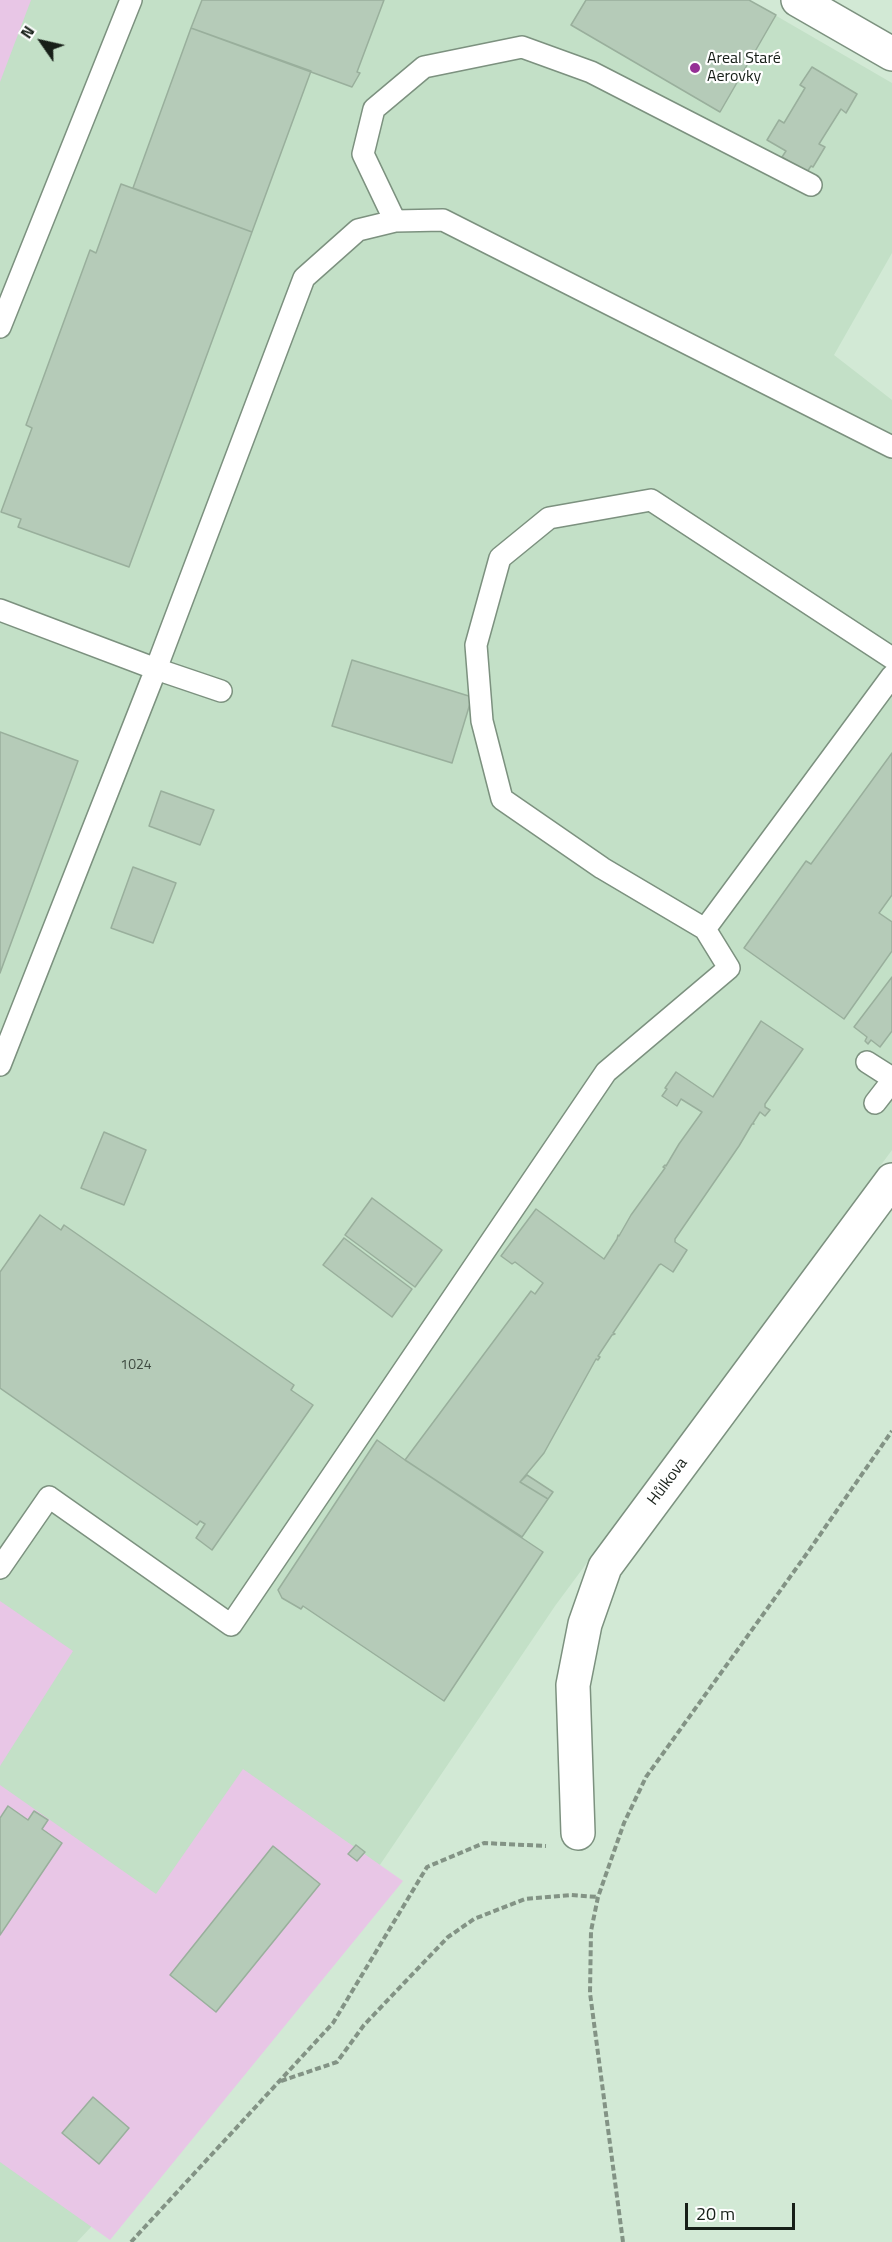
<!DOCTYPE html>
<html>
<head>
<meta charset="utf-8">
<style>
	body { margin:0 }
	#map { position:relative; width:892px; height:2242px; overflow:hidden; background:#d2e9d5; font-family:"Titillium Web",sans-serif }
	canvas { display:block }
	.north { position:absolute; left:12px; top:12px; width:60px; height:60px; -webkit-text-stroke:4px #fff; paint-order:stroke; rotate:304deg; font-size:16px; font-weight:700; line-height:24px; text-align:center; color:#171f18 }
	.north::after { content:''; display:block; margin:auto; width:21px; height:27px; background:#171f18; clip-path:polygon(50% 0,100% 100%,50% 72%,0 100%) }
	.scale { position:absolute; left:685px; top:2203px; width:110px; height:27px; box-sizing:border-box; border:3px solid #171f18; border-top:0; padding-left:8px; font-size:18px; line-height:21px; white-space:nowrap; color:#171f18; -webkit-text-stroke:4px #fff; paint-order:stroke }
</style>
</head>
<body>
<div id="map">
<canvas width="892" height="2242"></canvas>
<div class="north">N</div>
<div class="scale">20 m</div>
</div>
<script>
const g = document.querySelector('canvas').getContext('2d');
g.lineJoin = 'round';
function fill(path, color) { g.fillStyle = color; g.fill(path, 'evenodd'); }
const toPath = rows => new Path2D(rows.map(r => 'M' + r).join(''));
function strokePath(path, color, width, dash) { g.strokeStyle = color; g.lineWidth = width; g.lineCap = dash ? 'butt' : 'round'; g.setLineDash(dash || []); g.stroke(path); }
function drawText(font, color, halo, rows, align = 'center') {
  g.font = font + ' "Titillium Web",sans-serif'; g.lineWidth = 4.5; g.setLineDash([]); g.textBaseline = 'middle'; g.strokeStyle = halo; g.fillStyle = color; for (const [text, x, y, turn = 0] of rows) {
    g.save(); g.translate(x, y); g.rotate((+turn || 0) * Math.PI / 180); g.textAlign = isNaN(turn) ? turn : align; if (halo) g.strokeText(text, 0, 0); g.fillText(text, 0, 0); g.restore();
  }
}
fill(toPath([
	[0,0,749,0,892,83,892,253,834,355,892,400,892,1150,555,1606,250,2057,77,2242,0,2242]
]), '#c3e0c7');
fill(toPath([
	[0,0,31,0,0,82],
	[0,1601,73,1651,0,1766],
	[243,1769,403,1881,110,2240,0,2162,0,1785,156,1894]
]), '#e8c6e6');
const building = toPath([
	[202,0,384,0,357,72,360,73,352,87,191,28,202,0],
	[586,0,749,0,776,15,720,112,571,25,586,0],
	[191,28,311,71,252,232,133,188,191,28],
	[812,67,857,94,846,113,841,109,819,144,825,147,813,167,811,166,807,172,782,157,786,151,767,140,779,120,784,123,805,88,800,85,812,67],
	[121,184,252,232,129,567,18,527,21,519,1,512,32,428,26,425,90,250,96,253,121,184],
	[352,660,472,697,452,763,332,726,352,660],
	[0,732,78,761,0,973,0,732],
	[892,753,892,895,879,913,892,922,892,951,844,1019,744,948,806,861,811,864,892,753],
	[161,791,214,810,200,845,149,826,161,791],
	[133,867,176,883,153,943,111,928,133,867],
	[892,977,892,1031,880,1047,871,1040,868,1044,865,1041,867,1037,854,1027,892,977],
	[761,1021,803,1049,765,1104,765,1107,770,1110,765,1116,760,1112,753,1123,754,1124,752,1124,739,1146,675,1239,675,1242,687,1250,673,1272,661,1264,659,1265,613,1333,615,1334,612,1335,598,1356,600,1357,598,1360,596,1359,544,1453,520,1482,548,1499,522,1537,405,1460,531,1291,535,1294,543,1283,515,1262,512,1264,501,1256,536,1209,604,1259,617,1239,618,1235,619,1236,631,1215,665,1168,663,1167,665,1165,666,1166,679,1144,702,1112,681,1099,677,1106,662,1096,667,1089,665,1088,676,1072,713,1097,761,1021],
	[104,1132,146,1150,124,1205,81,1188,104,1132],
	[372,1198,442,1250,415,1287,345,1235,372,1198],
	[40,1215,61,1230,64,1225,294,1385,291,1390,313,1405,212,1550,196,1538,205,1524,200,1521,197,1525,0,1388,0,1272,40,1215],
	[344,1238,412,1289,392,1317,323,1265,344,1238],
	[377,1440,405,1460,543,1552,444,1701,303,1606,301,1609,282,1598,278,1590,377,1440],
	[527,1475,553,1492,548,1499,520,1482,527,1475],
	[8,1806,28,1820,34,1811,48,1820,42,1829,62,1843,0,1935,0,1818,8,1806],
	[356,1845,365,1852,357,1861,348,1854,356,1845],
	[273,1846,320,1884,216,2012,170,1975,273,1846],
	[93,2097,129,2128,99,2164,62,2133,93,2097]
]);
fill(building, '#b5cbb8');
strokePath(building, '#99af9c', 1.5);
const service = toPath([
	[395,221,363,154,374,109,424,67,522,47,591,72,811,185],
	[0,327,131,0],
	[0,610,156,669,304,278,358,230,395,221,443,220,892,447],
	[705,929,892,676],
	[867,1062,892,1078],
	[0,1065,156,669,221,691],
	[875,1103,892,1081],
	[0,1568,49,1497,231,1625,606,1072,729,968,705,929,602,868,502,799,482,721,476,645,500,558,549,518,651,500,892,658]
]);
const minor = toPath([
	[798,0,892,54],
	[578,1833,573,1685,585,1624,605,1567,892,1180]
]);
strokePath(service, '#7c917f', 24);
strokePath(minor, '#7c917f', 36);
strokePath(toPath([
	[281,2081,337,2062,364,2025,404,1983,448,1937,474,1919,525,1899,571,1895,598,1897],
	[131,2242,333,2023,427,1867,484,1843,546,1846],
	[623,2242,590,1993,591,1931,598,1897,624,1823,646,1777,808,1552,892,1431]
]), '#839385', 4, [6, 3]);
strokePath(service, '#fff', 21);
strokePath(minor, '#fff', 33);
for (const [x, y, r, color] of [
	[695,68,6,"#952f95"]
]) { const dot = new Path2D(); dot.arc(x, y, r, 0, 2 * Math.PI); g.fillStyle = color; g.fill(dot); strokePath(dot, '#fff', 2); }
drawText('14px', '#3e4a40', null, [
	["1024",136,1366]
]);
drawText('16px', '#171f18', '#fff', [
	["Areal Staré",707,59],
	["Aerovky",707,77]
], 'left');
drawText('16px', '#171f18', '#fff', [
	["Hůlkova",668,1482,-53]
]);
</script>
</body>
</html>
